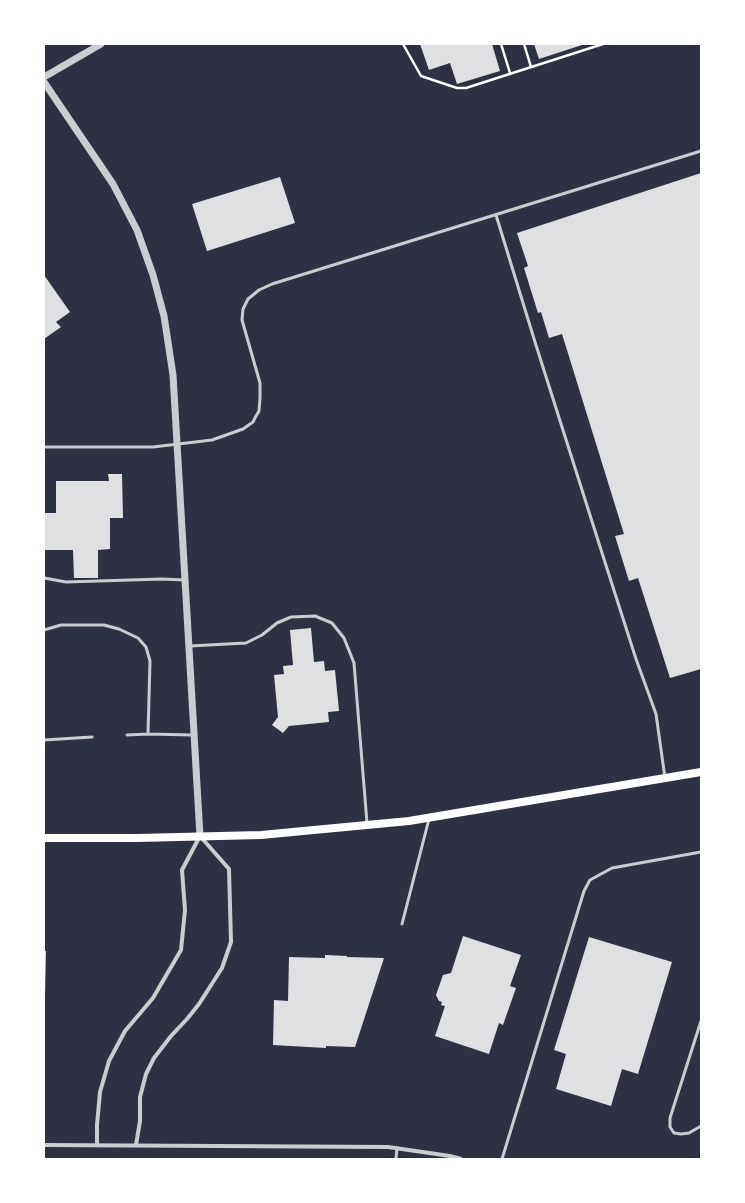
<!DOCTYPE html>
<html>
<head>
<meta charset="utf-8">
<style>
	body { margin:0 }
	#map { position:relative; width:745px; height:1203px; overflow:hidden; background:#2d3142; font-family:Rubik,sans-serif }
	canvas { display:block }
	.frame { position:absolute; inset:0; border:45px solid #fff; pointer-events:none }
</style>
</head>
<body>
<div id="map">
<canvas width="745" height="1203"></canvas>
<div class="frame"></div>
</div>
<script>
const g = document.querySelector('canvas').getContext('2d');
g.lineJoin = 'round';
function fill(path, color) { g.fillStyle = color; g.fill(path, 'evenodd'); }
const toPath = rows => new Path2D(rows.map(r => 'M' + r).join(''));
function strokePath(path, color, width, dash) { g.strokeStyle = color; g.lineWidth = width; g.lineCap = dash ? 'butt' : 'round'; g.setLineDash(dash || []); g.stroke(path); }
fill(toPath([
	[420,44,492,44,500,71,457,84,450,63,429,70],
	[534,44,585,44,539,59],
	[701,173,701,669,670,678,638,578,629,581,615,536,624,534,562,334,549,338,541,312,538,313,524,268,528,266,517,233],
	[280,177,295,223,207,251,192,204],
	[44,275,70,312,56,322,61,327,44,339],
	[108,474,122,474,123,518,110,518,110,549,98,550,98,578,74,578,73,550,44,550,44,513,56,513,56,481,109,481],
	[311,628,314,662,324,661,325,671,335,670,339,711,328,712,329,722,289,726,283,733,272,725,278,717,274,675,284,674,283,666,293,665,290,630],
	[463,936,521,955,510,986,516,988,503,1025,499,1023,489,1054,435,1036,445,1006,441,1005,442,1002,439,1001,436,995,443,975,451,973],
	[589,937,672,962,638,1074,622,1069,611,1106,556,1089,566,1054,554,1050],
	[44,951,46,951,45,996,44,996],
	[325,955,347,956,347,957,384,958,355,1047,326,1046,326,1048,273,1045,274,1000,288,1001,289,957,325,958]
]), '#e0e0e3');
strokePath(toPath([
	[403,44,421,76,457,88,466,88,603,44],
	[501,44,510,73],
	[524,44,531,67]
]), '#fff', 2.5);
strokePath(toPath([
	[496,215,535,342,603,556,636,659,656,714,665,778],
	[44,447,153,447,212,440,243,429,253,422,256,416,259,411,260,398,260,383,242,320,243,309,248,299,259,290,272,284,701,151],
	[44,578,66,582,162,579,184,580],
	[44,630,61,625,104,625,119,629,138,638,146,647,150,661,148,734,193,735],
	[190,646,246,643,262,635,277,623,291,617,315,616,332,623,344,638,354,663,367,823],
	[127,735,148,734],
	[44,740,92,737],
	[402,924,429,819],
	[701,1021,670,1118,670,1127,674,1133,681,1134,689,1133,701,1126],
	[396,1159,397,1148],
	[502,1159,584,891,590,880,612,868,701,852]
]), '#caccd0', 3);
strokePath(toPath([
	[44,1145,388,1147,450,1156,461,1159],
	[97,1145,97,1125,100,1092,109,1061,125,1031,153,998,181,950,185,910,182,870,200,836,229,869,231,942,222,968,199,1004,187,1019,171,1036,154,1058,146,1074,140,1097,140,1121,136,1145]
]), '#caccd0', 4);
strokePath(toPath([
	[44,77,101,44],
	[44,82,113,184,137,230,153,275,164,316,173,375,200,836]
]), '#caccd0', 7);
strokePath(toPath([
	[44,838,137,838,261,835,409,821,701,772]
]), '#fff', 8);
</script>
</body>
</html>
